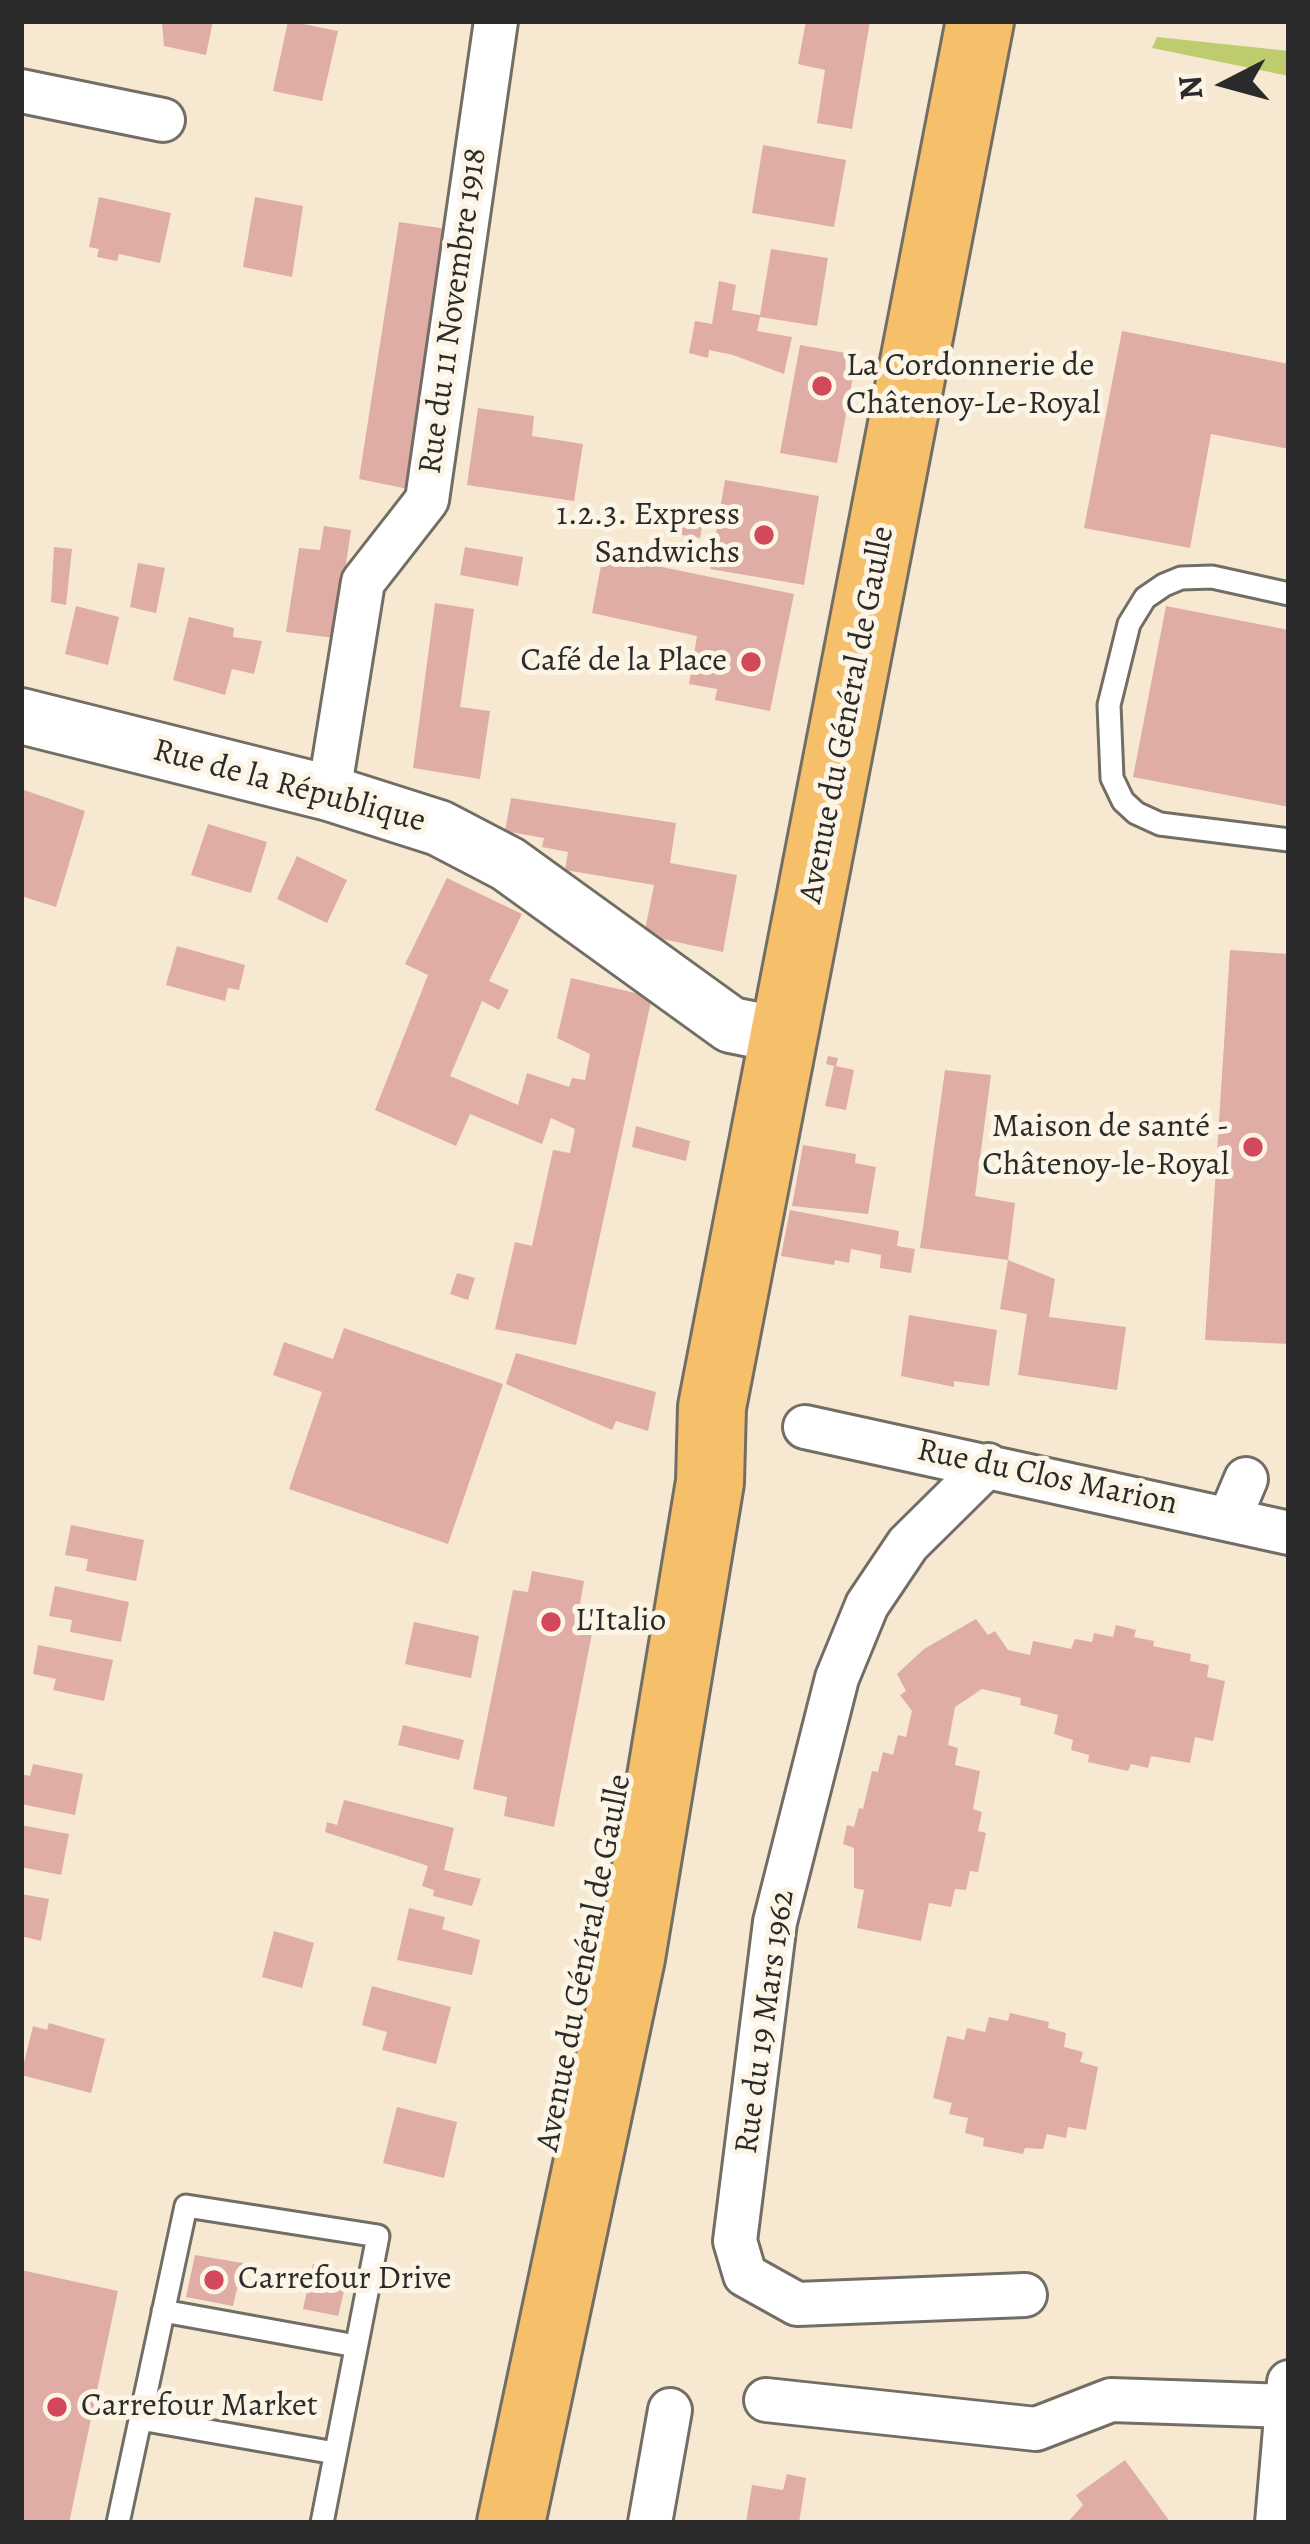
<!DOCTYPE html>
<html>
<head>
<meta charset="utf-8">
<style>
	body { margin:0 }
	#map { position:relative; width:1310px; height:2544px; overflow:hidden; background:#f7e9d1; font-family:Alegreya,serif }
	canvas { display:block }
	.frame { position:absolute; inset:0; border:24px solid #2b2b2b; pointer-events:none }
	.north { position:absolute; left:1166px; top:24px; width:120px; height:120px; -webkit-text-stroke:9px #fcf5e5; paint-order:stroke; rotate:264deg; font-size:33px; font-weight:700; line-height:48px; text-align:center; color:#2b2b2b }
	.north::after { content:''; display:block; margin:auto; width:42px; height:54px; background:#2b2b2b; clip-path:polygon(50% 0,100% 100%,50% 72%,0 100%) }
</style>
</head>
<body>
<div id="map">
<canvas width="1310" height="2544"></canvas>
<div class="frame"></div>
<div class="north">N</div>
</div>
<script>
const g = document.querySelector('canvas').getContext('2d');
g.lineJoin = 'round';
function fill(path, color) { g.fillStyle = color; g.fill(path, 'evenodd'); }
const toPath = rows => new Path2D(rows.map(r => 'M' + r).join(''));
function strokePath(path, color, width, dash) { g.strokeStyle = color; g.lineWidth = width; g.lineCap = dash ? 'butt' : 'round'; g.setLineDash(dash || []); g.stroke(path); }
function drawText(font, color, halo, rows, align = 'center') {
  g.font = font + ' Alegreya,serif'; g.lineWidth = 10; g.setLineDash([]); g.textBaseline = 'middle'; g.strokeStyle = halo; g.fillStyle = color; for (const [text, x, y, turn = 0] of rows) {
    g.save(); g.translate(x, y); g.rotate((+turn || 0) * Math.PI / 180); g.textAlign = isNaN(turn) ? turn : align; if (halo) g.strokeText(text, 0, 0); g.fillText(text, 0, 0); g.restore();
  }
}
fill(toPath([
	[1157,37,1289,51,1289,76,1152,48]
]), '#bfcc6e');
fill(toPath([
	[213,21,206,55,164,46,162,23],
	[288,21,338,31,322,101,273,91],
	[806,21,870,21,852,129,817,123,825,70,798,64],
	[763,145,846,160,834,227,752,213],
	[99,197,171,213,160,263,119,254,117,261,97,257,99,249,89,247],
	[255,197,303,206,292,277,243,267],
	[399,222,447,229,408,489,359,479],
	[771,249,828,258,817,326,760,317,757,331,792,337,784,374,733,355,709,350,708,358,689,353,695,321,712,324,719,281,736,285,732,310,760,315],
	[1122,331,1289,364,1289,449,1211,434,1190,548,1084,528],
	[800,345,857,355,837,463,780,453],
	[478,408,534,416,532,436,583,444,574,501,467,485],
	[725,480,819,496,804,585,710,569],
	[672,517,703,521,700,538,670,533],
	[324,526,351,530,335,638,286,632,299,548,320,550],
	[54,547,72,549,66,605,51,602],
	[465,547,523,557,518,586,460,575],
	[603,555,794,594,770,711,715,700,717,689,689,684,697,636,592,613],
	[138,563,165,568,156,613,130,607],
	[435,603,474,609,460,707,490,711,480,779,413,768],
	[76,606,119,617,108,665,65,654],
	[1166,606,1289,630,1289,807,1133,777],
	[189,617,234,628,233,637,262,641,254,674,232,669,225,695,173,680],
	[21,789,85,811,56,907,21,896],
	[511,798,676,823,670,863,737,875,723,952,644,935,654,885,565,870,568,852,542,847,544,838,505,831],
	[208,824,267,842,251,893,191,875],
	[297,856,347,880,327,923,277,899],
	[447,878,522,914,489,981,509,990,499,1010,482,1001,450,1076,518,1105,527,1073,569,1087,572,1078,585,1080,590,1054,557,1038,571,978,652,997,576,1345,495,1329,515,1242,532,1246,553,1150,570,1153,575,1129,551,1118,542,1144,470,1114,456,1146,375,1110,428,975,405,964],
	[177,946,245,965,239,990,228,988,225,1001,166,985],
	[1230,950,1289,954,1289,1344,1205,1340],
	[828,1056,838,1058,836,1066,854,1070,846,1110,825,1106,834,1066,826,1064],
	[945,1070,991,1075,975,1196,1015,1203,1008,1260,920,1248],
	[636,1126,690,1141,686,1161,632,1147],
	[803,1145,856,1154,855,1163,876,1167,868,1214,792,1206],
	[790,1210,899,1231,897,1246,915,1249,911,1273,880,1268,881,1255,851,1249,849,1263,835,1260,834,1265,781,1256],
	[1008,1260,1055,1279,1049,1317,1126,1327,1117,1390,1018,1375,1027,1314,1000,1309],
	[457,1273,475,1278,468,1300,450,1294],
	[909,1315,997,1330,989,1386,954,1381,954,1387,901,1376],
	[344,1328,503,1384,448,1544,289,1489,322,1392,273,1375,284,1342,333,1359],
	[516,1353,656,1392,648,1431,616,1421,612,1430,506,1384],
	[71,1525,144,1540,136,1581,86,1571,88,1559,65,1555],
	[532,1571,584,1581,580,1604,597,1608,554,1827,504,1816,507,1797,473,1789,513,1590,528,1592],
	[55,1586,129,1602,121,1642,70,1632,72,1620,49,1616],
	[976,1619,988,1635,995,1631,1008,1650,1030,1655,1033,1641,1071,1649,1075,1639,1092,1642,1094,1633,1113,1637,1116,1625,1136,1630,1134,1637,1154,1641,1153,1646,1191,1654,1190,1661,1209,1665,1207,1677,1225,1681,1213,1741,1195,1737,1190,1763,1151,1756,1148,1768,1131,1764,1128,1771,1088,1762,1089,1755,1071,1750,1073,1740,1054,1734,1058,1715,1020,1705,1021,1698,982,1689,955,1707,948,1745,958,1748,955,1765,980,1771,973,1809,982,1812,978,1831,986,1833,978,1872,970,1871,966,1890,955,1889,951,1907,929,1903,921,1941,857,1928,864,1890,854,1888,854,1848,843,1844,847,1825,854,1827,859,1808,863,1809,872,1771,878,1772,883,1752,893,1755,898,1735,906,1737,912,1711,900,1695,906,1691,897,1674,924,1649],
	[414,1622,479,1636,471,1678,405,1664],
	[38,1645,113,1660,104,1701,53,1690,56,1679,33,1674],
	[403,1725,464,1740,459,1760,398,1745],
	[33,1764,83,1774,75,1815,21,1804,21,1774,30,1776],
	[344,1800,454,1828,444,1870,481,1879,472,1906,433,1896,434,1890,422,1886,428,1866,325,1832,327,1822,337,1825],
	[21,1825,69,1834,61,1875,21,1867],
	[21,1894,49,1899,41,1941,21,1936],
	[409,1908,445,1917,442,1929,480,1940,472,1975,397,1960],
	[274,1931,314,1943,302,1988,262,1977],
	[372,1986,451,2007,436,2064,382,2050,387,2032,362,2025],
	[1010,2013,1049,2022,1048,2028,1066,2033,1064,2047,1083,2052,1080,2062,1098,2067,1086,2130,1068,2127,1066,2138,1047,2134,1043,2149,1025,2148,1023,2154,983,2146,984,2138,965,2133,968,2118,949,2114,952,2103,933,2098,947,2036,964,2040,967,2028,985,2032,989,2017,1008,2021],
	[49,2023,105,2039,91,2093,21,2075,33,2026,47,2030],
	[397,2107,457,2122,444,2178,383,2163],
	[195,2255,243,2263,233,2306,186,2297],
	[313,2264,349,2271,338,2316,303,2309],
	[21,2270,118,2291,69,2523,21,2523],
	[1125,2460,1171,2523,1067,2523,1083,2505,1076,2495],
	[787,2474,806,2478,799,2523,746,2523,752,2485,783,2490]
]), '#dfada5');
const service = toPath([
	[1289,594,1212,577,1181,578,1164,585,1145,598,1129,624,1109,705,1112,778,1123,801,1136,813,1160,824,1289,840],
	[163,2311,356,2346],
	[140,2419,335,2453],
	[118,2523,186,2206,378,2236,322,2523]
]);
const minor = toPath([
	[21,91,163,120],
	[329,793,363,582,427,500,496,21],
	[805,1427,1289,1533],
	[988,1465,908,1544,867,1605,837,1678,775,1922,735,2241,745,2275,797,2304,1025,2295],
	[1230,1517,1246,1479],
	[766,2400,1036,2429,1111,2400,1288,2406],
	[650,2523,670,2410],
	[1277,2523,1289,2382]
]);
const tertiary = toPath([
	[21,716,329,793,439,828,508,864,731,1025,786,1036]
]);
const primary = toPath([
	[511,2523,631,1958,710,1482,712,1407,980,21]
]);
strokePath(service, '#726e65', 27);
strokePath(minor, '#726e65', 48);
strokePath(tertiary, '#726e65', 60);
strokePath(primary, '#726e65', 72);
strokePath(service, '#fff', 21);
strokePath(minor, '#fff', 42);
strokePath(tertiary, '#fff', 54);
strokePath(primary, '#f6c06b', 66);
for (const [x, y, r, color] of [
	[822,386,12,"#d1495b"],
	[764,535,12,"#d1495b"],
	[751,662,12,"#d1495b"],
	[1253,1147,12,"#d1495b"],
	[551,1622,12,"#d1495b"],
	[214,2280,12,"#d1495b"],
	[57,2407,12,"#d1495b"]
]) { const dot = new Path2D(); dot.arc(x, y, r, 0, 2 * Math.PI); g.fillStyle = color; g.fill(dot); strokePath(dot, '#fcf5e5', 4.5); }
drawText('33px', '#2b2b2b', '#fcf5e5', [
	["Rue du 11 Novembre 1918",454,311,-82],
	["Avenue du Général de Gaulle",848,715,-79],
	["Rue de la République",289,787,15],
	["Rue du Clos Marion",1047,1478,12],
	["Avenue du Général de Gaulle",585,1963,-79],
	["Rue du 19 Mars 1962",766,2022,-82]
]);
drawText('33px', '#2b2b2b', '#fcf5e5', [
	["La Cordonnerie de",846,367],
	["Châtenoy-Le-Royal",846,405],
	["1.2.3. Express",740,516,"right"],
	["Sandwichs",740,554,"right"],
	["Café de la Place",727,662,"right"],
	["Maison de santé -",1229,1128,"right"],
	["Châtenoy-le-Royal",1229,1166,"right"],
	["L'Italio",575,1622],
	["Carrefour Drive",238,2280],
	["Carrefour Market",81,2407]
], 'left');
</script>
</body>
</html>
